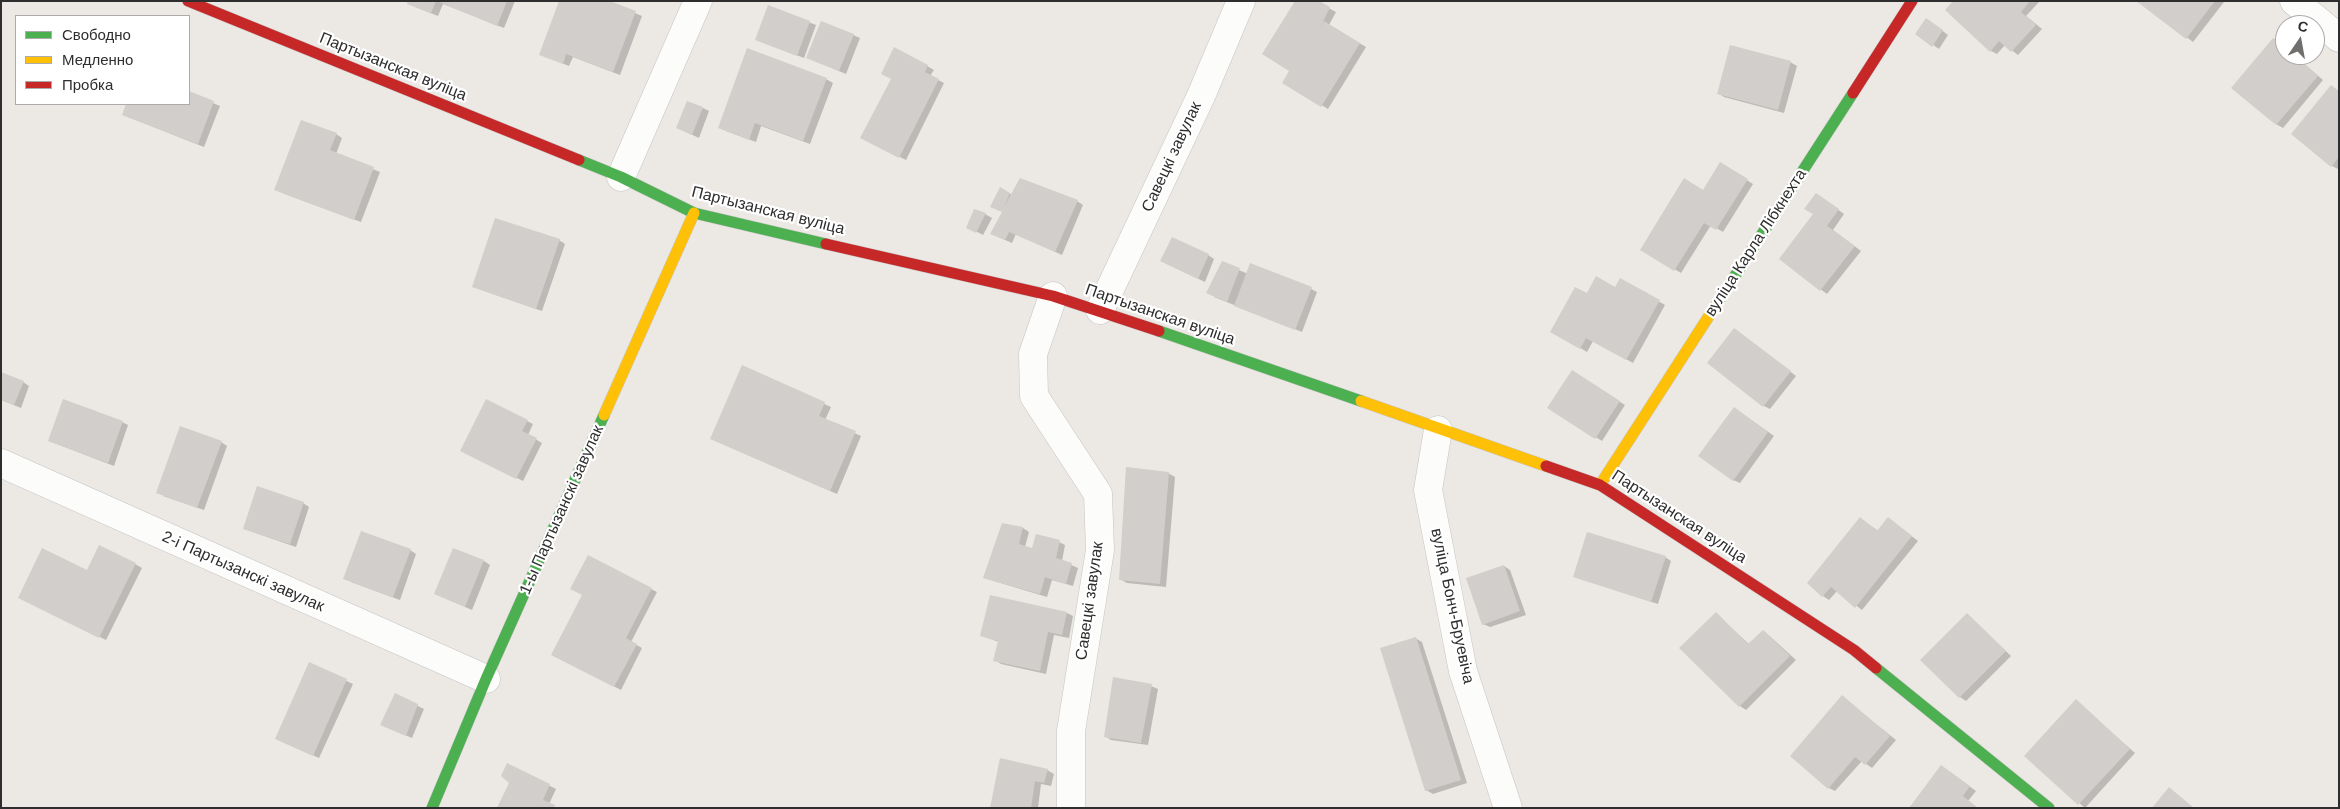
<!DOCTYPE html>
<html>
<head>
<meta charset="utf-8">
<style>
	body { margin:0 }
	#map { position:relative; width:2340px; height:809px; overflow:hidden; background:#ece8e4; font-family:Arial,sans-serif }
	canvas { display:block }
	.frame { position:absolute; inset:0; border:2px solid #2e2e2e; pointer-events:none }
	.legend { position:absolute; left:15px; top:15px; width:175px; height:90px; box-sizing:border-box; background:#fff; border:1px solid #ababab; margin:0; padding:6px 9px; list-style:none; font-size:15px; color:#2e2e2e }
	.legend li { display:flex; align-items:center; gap:10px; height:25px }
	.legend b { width:25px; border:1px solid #ababab }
	.north { position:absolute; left:2275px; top:15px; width:50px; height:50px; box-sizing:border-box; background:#fff; border:1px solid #ababab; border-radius:50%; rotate:12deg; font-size:14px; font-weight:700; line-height:20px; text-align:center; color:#2e2e2e }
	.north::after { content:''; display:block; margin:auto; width:18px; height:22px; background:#706f6e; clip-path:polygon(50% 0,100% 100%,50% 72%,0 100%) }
</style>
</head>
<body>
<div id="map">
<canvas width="2340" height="809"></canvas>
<div class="frame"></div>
<ul class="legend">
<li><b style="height:6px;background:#4caf50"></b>Свободно</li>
<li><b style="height:6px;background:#ffc107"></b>Медленно</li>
<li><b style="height:6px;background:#c62828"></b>Пробка</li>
</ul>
<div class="north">С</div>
</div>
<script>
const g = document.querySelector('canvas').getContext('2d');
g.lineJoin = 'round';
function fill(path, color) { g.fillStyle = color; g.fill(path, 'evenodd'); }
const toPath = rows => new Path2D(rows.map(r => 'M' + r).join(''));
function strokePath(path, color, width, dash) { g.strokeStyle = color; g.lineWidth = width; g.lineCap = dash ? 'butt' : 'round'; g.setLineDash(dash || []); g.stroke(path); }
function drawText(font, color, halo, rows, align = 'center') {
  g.font = font + ' Arial,sans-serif'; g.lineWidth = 4.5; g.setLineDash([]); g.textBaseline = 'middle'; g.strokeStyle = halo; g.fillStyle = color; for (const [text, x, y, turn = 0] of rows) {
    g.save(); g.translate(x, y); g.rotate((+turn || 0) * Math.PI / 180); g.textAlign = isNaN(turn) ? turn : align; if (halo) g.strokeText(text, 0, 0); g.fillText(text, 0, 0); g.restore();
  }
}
fill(toPath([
	[410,1,515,1,504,28,443,4,438,16,415,7],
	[607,1,642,16,620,75,573,57,569,66,540,54],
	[1297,1,1323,1,1321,4,1336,12,1329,25,1366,47,1328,109,1284,82,1291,70],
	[1955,1,2040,1,2026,16,2042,29,2018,55,2005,45,1997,54,1991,51],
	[2138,1,2223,1,2224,2,2193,42],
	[769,7,816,25,804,58,757,40],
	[1932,23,1948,35,1939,49,1916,33],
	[853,35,860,38,846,74,808,58],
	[2274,39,2285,47,2285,55,2294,55,2323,80,2283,128,2276,124],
	[1790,62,1797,66,1784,113,1724,97,1718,93],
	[927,66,934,70,930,76,944,83,906,160,868,141],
	[826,79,833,83,810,144,761,126,756,142,726,131],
	[2339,91,2339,169,2338,169,2332,166],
	[189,93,220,106,204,147,123,115,128,104,189,104],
	[703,108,709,111,699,138,684,131],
	[336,134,342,138,336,154,380,172,361,222,282,193],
	[1721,164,1753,184,1723,232,1711,225,1681,273,1641,249,1703,191],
	[1001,189,1012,195,1077,201,1083,205,1062,255,1016,234,1012,243,998,237,1003,212],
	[1822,198,1844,214,1833,230,1861,251,1827,294,1780,259,1815,214],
	[985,214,992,218,983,235,968,227],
	[559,240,565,244,542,311,473,287],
	[1208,255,1214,259,1205,282,1167,264],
	[1223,263,1248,274,1311,289,1317,292,1302,332,1214,297],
	[1620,279,1665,305,1633,363,1593,341,1587,352,1551,331,1587,295,1615,289],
	[1735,329,1796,376,1770,409,1764,406],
	[743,367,831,407,825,420,861,436,837,494,718,442],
	[1572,372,1625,405,1602,441,1549,408],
	[23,382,29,386,21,408,1,400],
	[1740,412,1774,436,1740,483,1733,480],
	[527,421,533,424,528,435,542,443,523,481,468,454],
	[122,422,128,425,114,466,49,441],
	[221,442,227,446,204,510,163,496],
	[1168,473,1175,477,1166,587,1127,583,1120,579],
	[303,503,309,507,296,547,244,529],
	[1888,518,1918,541,1862,610,1837,591,1829,600,1823,596,1867,523,1878,531],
	[1023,528,1029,532,1025,547,1033,550,1059,542,1065,545,1062,561,1078,568,1073,586,1052,580,1047,597,984,578],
	[410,550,416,554,400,600,351,582],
	[1665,557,1671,561,1658,604,1575,577],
	[484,561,490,565,472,610,442,597],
	[135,564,142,568,106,640,26,601,88,572],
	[1504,566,1510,570,1526,615,1490,627,1483,624],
	[651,589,657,592,631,642,642,648,621,690,559,658],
	[991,596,1067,613,1073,616,1069,638,1054,635,1046,674,1001,664,995,660,999,642,982,636],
	[1716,614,1750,645,1764,631,1796,660,1746,710,1740,706,1681,648],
	[1967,614,2011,656,1966,701,1960,697],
	[1415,638,1422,642,1467,783,1433,794,1426,790],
	[310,664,353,684,319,758,277,739],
	[1151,686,1158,689,1148,745,1111,740,1105,736],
	[395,695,424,709,412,738,388,728],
	[1842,697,1896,740,1872,768,1862,761,1835,791,1829,788],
	[2076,701,2135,753,2085,808,2026,756],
	[508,765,556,789,549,804,556,808,498,808,511,782],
	[1941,766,1976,791,1968,801,1978,808,1910,808],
	[1047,770,1054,774,1051,786,1041,784,1038,808,991,808]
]), '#0003');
fill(toPath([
	[408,1,436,1,431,13,407,4],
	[437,1,507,1,497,26],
	[559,1,610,1,636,11,613,72,566,54,563,64,539,55],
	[1295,1,1319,1,1330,7,1320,28,1324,21,1360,43,1321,107,1282,83,1289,71,1262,54],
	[1953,1,2030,1,2021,12,2036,25,2011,52,1999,41,1990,52,1945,10],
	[2136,1,2215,1,2186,39],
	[768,5,810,21,797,56,755,40],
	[1926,18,1943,30,1932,47,1915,34],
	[821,21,854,34,839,71,806,58],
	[2273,38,2285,48,2285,55,2293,55,2318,76,2276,125,2231,88],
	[1730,45,1791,61,1778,110,1717,94],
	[894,47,928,65,925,72,939,79,899,158,860,138,891,79,881,74],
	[747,48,827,78,803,141,755,123,749,140,718,128],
	[2331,85,2339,91,2339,157,2331,167,2291,134],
	[189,91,214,101,198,144,122,115,126,104,189,104],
	[687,101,703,107,692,135,676,128],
	[301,120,337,133,330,150,374,167,354,220,274,190],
	[1720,162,1748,179,1716,230,1704,223,1674,271,1640,250,1684,178,1703,190],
	[1020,178,1078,200,1055,252,1009,232,1005,240,990,234,1002,212,990,207,1000,187,1010,193,1004,207],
	[1816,193,1839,209,1827,226,1855,246,1820,291,1779,259,1813,214,1804,209],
	[974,209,986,213,976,233,966,228],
	[495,218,560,239,536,309,472,287],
	[1172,237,1209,254,1198,279,1160,261],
	[1222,261,1240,268,1227,302,1206,293],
	[1250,263,1312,287,1295,330,1234,306],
	[1596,276,1615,287,1620,278,1660,300,1626,360,1586,338,1580,349,1550,332,1575,287,1587,293],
	[1734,328,1791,371,1763,407,1707,363],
	[742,365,825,402,819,416,856,431,830,491,710,439],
	[1572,370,1620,401,1595,439,1547,408],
	[1,372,24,381,14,405,1,400],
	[63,399,123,421,108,463,48,441],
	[486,399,528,420,522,431,537,438,516,479,460,451],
	[1734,407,1768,432,1733,481,1698,456],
	[180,426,222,441,197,508,156,493],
	[1126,467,1169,472,1160,584,1119,580],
	[257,486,304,502,290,544,243,529],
	[1860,517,1877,531,1888,517,1912,536,1855,608,1831,587,1822,597,1807,583],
	[1002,523,1023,527,1019,544,1032,548,1036,534,1060,540,1056,558,1072,563,1066,584,1045,577,1040,594,983,578],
	[361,531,411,549,393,597,343,579],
	[1587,532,1666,556,1651,602,1573,577],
	[99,545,136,563,99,638,18,598,42,548,87,570],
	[453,548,484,560,465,607,434,594],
	[588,555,652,588,626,638,637,644,614,687,551,655,582,595,570,589],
	[1504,565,1520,611,1482,625,1466,578],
	[990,595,1067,612,1062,635,1048,632,1040,671,993,661,998,641,980,636],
	[1716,612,1748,644,1763,630,1790,656,1739,707,1679,648],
	[1967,613,2006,651,1959,698,1920,660],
	[1416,637,1461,780,1425,791,1380,648],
	[309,662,347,679,313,756,275,739],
	[1113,677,1152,684,1141,743,1104,737],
	[395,693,418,704,406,736,380,725],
	[1842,695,1890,736,1865,765,1855,757,1828,789,1790,756],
	[2076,699,2130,749,2078,805,2024,756],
	[1000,758,1048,769,1044,783,1035,781,1031,808,990,808],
	[507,763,550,784,543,800,555,805,554,808,497,808,509,783,501,776],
	[1941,765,1970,786,1963,796,1978,808,1909,808],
	[2169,787,2194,808,2152,808]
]), '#d1cecb');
const street = toPath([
	[2294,1,2339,38],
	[621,177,698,1],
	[1053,296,1033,354,1034,396,1098,494,1100,550,1071,731,1071,808],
	[1100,310,1201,96,1241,1],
	[1438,430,1428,490,1463,671,1508,808],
	[1,463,486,679]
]);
const fast = toPath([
	[579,160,621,177,694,213,826,244],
	[1718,302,1853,93],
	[1159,331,1361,401],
	[1876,668,2049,808],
	[432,808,486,679,604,415]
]);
const slow = toPath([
	[1361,401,1546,466],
	[604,415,694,213],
	[1600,485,1718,302]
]);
const jam = toPath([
	[188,1,579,160],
	[1853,93,1912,1],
	[826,244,1053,296,1159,331],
	[1546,466,1600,485,1854,650,1876,668]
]);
strokePath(street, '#c5c4c5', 29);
strokePath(fast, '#c5c4c5', 12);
strokePath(slow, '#c5c4c5', 12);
strokePath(jam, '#c5c4c5', 12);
strokePath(street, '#fcfcfb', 28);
strokePath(fast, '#4caf50', 11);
strokePath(slow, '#ffc107', 11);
strokePath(jam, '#c62828', 11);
drawText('16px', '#2e2e2e', '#fff', [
	["Партызанская вуліца",393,67,22],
	["Савецкі завулак",1172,157,-65],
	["Партызанская вуліца",768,211,14],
	["вуліца Карла Лібкнехта",1756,243,-57],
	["Партызанская вуліца",1160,315,19],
	["1-ы Партызанскі завулак",562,510,-66],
	["Партызанская вуліца",1679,517,33],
	["2-і Партызанскі завулак",243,572,24],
	["Савецкі завулак",1090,601,-82],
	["вуліца Бонч-Бруевіча",1452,606,78]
]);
</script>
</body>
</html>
